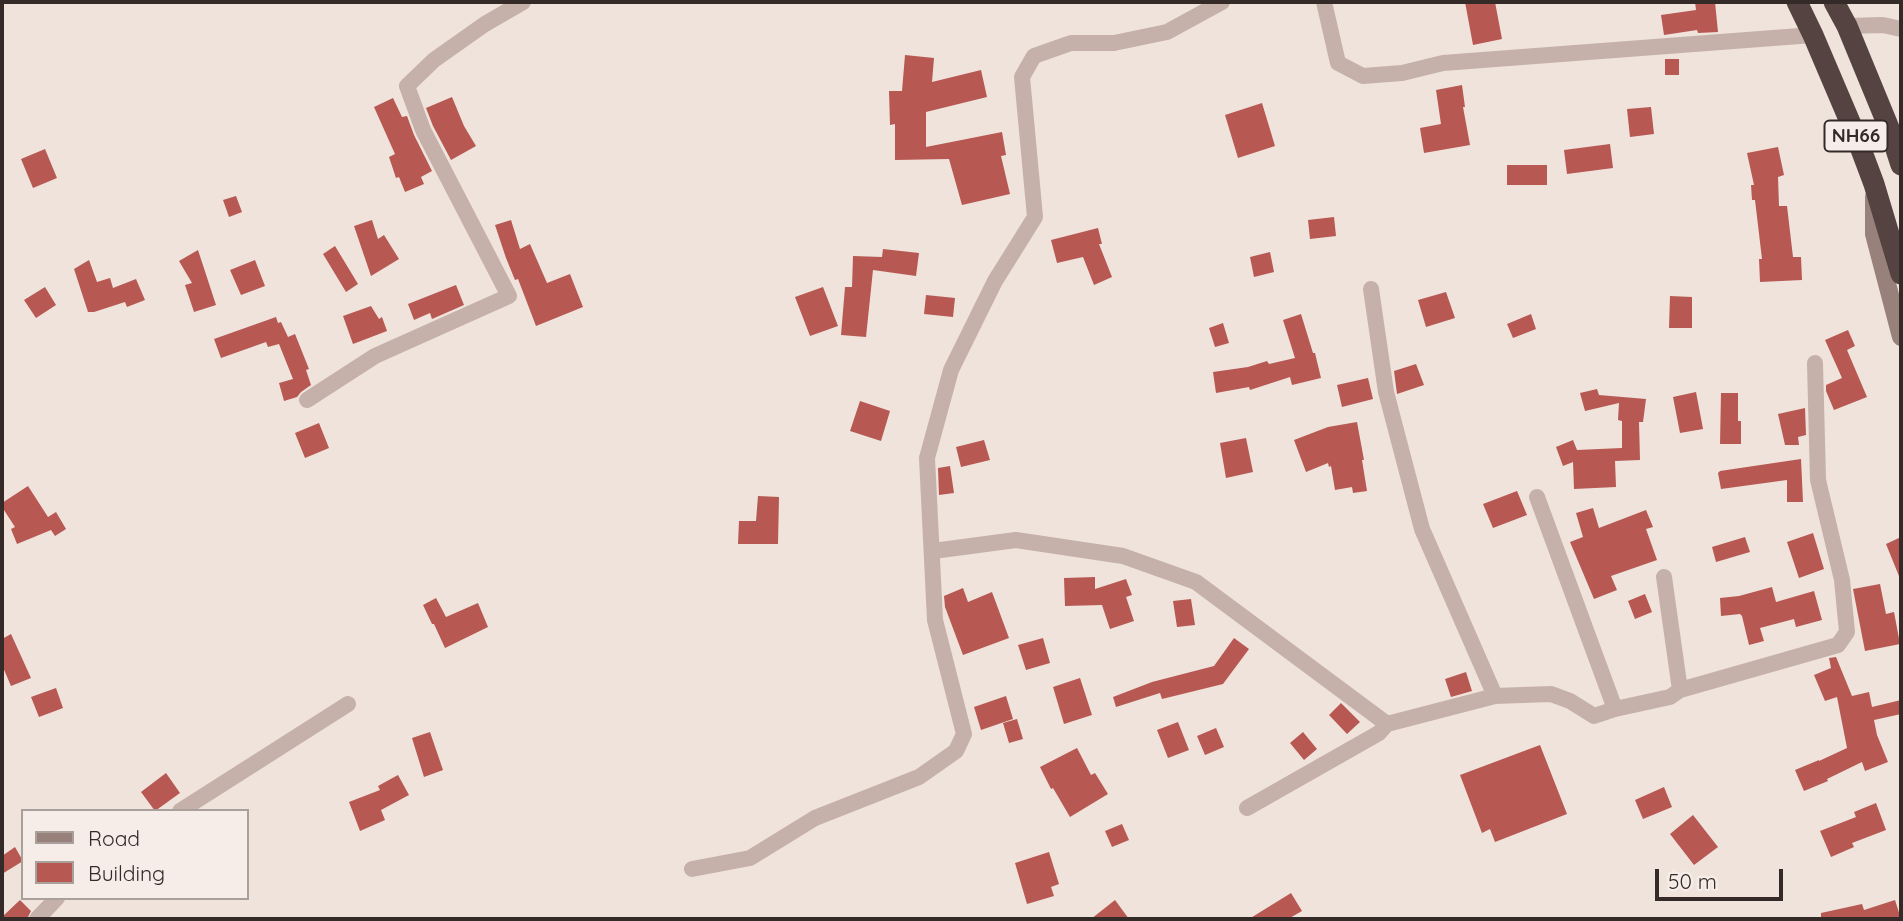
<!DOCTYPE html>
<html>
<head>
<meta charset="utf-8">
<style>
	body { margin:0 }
	#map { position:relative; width:1903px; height:921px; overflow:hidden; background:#efe3dc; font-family:Quicksand,sans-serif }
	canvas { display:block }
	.frame { position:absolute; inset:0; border:4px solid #342a28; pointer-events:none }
	.legend { position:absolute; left:21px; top:809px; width:228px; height:91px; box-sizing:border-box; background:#f7ede8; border:2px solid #a99f9b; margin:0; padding:9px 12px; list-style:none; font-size:21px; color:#342a28 }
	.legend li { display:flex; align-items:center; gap:14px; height:35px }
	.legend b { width:35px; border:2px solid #a99f9b }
	.scale { position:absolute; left:1655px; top:869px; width:128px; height:32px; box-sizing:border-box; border:4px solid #342a28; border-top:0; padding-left:9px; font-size:21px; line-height:24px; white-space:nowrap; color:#342a28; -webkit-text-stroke:5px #f7ede8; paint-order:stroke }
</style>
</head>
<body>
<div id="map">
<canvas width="1903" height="921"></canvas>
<div class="frame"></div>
<ul class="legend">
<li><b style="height:9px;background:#99817b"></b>Road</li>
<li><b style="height:19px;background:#b75852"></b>Building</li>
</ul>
<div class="scale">50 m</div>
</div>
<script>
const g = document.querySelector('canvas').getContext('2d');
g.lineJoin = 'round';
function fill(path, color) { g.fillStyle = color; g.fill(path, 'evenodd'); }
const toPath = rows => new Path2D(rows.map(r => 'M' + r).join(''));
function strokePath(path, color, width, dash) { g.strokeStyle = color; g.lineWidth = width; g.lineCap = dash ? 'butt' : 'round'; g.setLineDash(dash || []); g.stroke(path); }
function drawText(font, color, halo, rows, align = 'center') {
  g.font = font + ' Quicksand,sans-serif'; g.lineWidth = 5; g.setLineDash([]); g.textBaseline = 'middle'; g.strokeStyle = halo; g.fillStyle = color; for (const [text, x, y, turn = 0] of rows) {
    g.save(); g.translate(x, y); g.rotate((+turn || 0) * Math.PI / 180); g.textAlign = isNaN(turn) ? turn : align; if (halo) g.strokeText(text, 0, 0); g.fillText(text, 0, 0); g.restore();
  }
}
fill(toPath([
	[1465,2,1495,2,1502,39,1473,45],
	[1695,2,1715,2,1718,32,1698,33,1697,30,1664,35,1661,15,1696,10],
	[905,55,934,58,932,82,981,70,987,97,926,112,926,147,1002,132,1006,155,1001,156,1010,194,962,205,949,159,895,160,895,124,890,125,889,91,902,91],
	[1665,59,1679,59,1679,75,1665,75],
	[1462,85,1465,107,1463,107,1470,145,1424,153,1420,128,1441,124,1436,90],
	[452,97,464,126,476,146,451,160,433,126,426,108],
	[393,98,402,117,407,116,414,135,432,171,421,177,424,184,405,192,399,177,396,178,389,157,395,154,374,107],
	[1262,103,1275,146,1238,158,1225,115],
	[1651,107,1654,134,1630,137,1627,109],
	[1610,144,1613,168,1567,174,1564,150],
	[1778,147,1784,175,1778,177,1779,206,1787,206,1793,257,1801,257,1802,280,1760,282,1759,259,1762,259,1755,200,1752,200,1751,185,1754,185,1747,153],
	[45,149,57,178,33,188,21,159],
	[1507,165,1547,165,1547,185,1507,185],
	[236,196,242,212,229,217,223,200],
	[1334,217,1336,236,1310,239,1308,220],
	[372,220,378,239,384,235,399,259,371,276,354,226],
	[511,220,520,249,530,244,547,283,570,274,583,307,536,326,518,279,515,280,506,258,495,225],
	[1098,228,1102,244,1099,244,1112,277,1094,285,1083,257,1057,263,1051,240],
	[335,246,358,284,346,292,323,254],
	[883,249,919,253,916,276,873,270,866,337,841,335,845,287,852,287,853,256,882,257],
	[198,250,216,305,194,312,185,285,192,283,179,261],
	[1270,252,1274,272,1254,277,1250,257],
	[89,260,97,282,110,278,113,288,136,279,145,300,127,307,125,302,94,312,88,312,74,269],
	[255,260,265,286,241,295,230,270],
	[456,285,464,305,432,319,430,313,414,320,408,304],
	[45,287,56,305,36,318,24,300],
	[823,287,838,326,810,336,795,297],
	[1446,292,1455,318,1426,327,1418,300],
	[926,295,955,298,953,317,924,314],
	[1670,296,1692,297,1692,328,1669,328],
	[371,306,379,319,382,317,387,331,353,344,343,316],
	[1301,314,1313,353,1315,353,1321,378,1292,385,1290,377,1250,390,1249,387,1216,393,1213,372,1248,367,1267,361,1269,364,1295,358,1283,320],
	[1531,314,1536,329,1513,338,1507,324],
	[276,317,278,323,281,322,288,337,295,334,309,369,306,370,311,385,301,392,297,397,284,401,279,383,293,379,279,344,268,347,266,342,221,358,214,339],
	[1223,323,1229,343,1215,347,1209,328],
	[1848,330,1855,346,1847,350,1867,397,1834,410,1826,391,1826,385,1842,378,1825,340],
	[1416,364,1424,385,1397,394,1394,371],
	[1368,378,1373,399,1342,407,1337,385],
	[1597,389,1599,395,1646,399,1643,422,1639,422,1640,460,1615,461,1616,487,1574,489,1573,462,1563,466,1556,447,1573,440,1577,450,1622,448,1622,421,1618,420,1619,403,1585,411,1580,393],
	[1696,392,1703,429,1680,433,1673,397],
	[1721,393,1738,393,1738,421,1741,421,1741,444,1720,444],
	[860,401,890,411,881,441,850,431],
	[1805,408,1806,435,1798,437,1799,445,1785,445,1778,414],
	[1357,422,1364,460,1362,460,1367,491,1353,493,1352,487,1335,490,1331,466,1329,467,1328,463,1306,472,1294,440,1328,427],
	[319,423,329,448,305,458,295,433],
	[1246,438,1253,472,1226,478,1220,443],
	[984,440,990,460,961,467,956,447],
	[1801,459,1803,502,1787,502,1787,480,1721,489,1718,473,1720,471],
	[950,466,954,493,939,495,938,468],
	[28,486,48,517,56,512,66,529,55,536,51,530,17,544,11,529,15,527,2,507,2,503],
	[1517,491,1527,515,1493,528,1483,504],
	[758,496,779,497,778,544,738,544,739,521,756,521],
	[1593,508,1599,528,1646,510,1653,527,1646,529,1657,560,1611,576,1617,590,1594,599,1570,542,1583,537,1576,513],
	[1813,533,1824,569,1799,578,1787,542],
	[1745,537,1750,552,1716,562,1712,547],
	[1901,537,1901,581,1886,544],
	[1095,577,1095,589,1126,579,1132,595,1126,597,1134,621,1110,629,1102,605,1065,606,1064,578],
	[1880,584,1886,614,1894,612,1900,644,1865,651,1853,589],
	[1772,587,1776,602,1814,591,1822,620,1796,627,1794,619,1760,628,1764,641,1749,645,1742,616,1740,614,1721,616,1720,598,1739,596],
	[963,588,968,602,992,592,1009,638,963,655,945,607,944,596],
	[1645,594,1652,612,1635,619,1628,601],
	[436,598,446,617,478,603,488,627,445,648,434,624,432,624,423,605],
	[1191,599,1195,625,1177,627,1173,601],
	[11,634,31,678,11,686,2,665,2,639],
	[1043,638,1050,663,1026,670,1018,645],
	[1234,638,1249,649,1223,684,1162,699,1160,693,1116,707,1113,697,1152,682,1214,666],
	[1836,657,1852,696,1869,692,1872,707,1901,700,1901,714,1874,720,1877,735,1888,762,1865,771,1862,762,1827,779,1828,781,1804,791,1795,770,1819,760,1819,761,1847,748,1837,697,1825,701,1814,675,1831,668,1829,658],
	[1466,672,1472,691,1451,697,1445,679],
	[1080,678,1092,715,1064,724,1053,687],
	[56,688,63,708,39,717,31,697],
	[1006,696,1013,719,981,730,974,707],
	[1341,703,1360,722,1347,734,1329,715],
	[1017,719,1023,739,1009,743,1003,723],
	[1178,722,1189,750,1168,758,1157,730],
	[1216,728,1224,747,1205,755,1197,736],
	[430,732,443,770,424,777,412,738],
	[1303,732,1317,749,1304,760,1290,743],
	[1540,745,1567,814,1495,842,1490,829,1482,833,1460,775],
	[1077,748,1091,775,1095,773,1108,794,1070,817,1053,788,1051,789,1040,767],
	[166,773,180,793,155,811,141,792],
	[398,775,409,795,381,810,385,820,360,831,349,802,380,790,378,786],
	[1664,787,1672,807,1643,819,1635,800],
	[1876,803,1886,830,1852,843,1854,847,1831,857,1820,831,1856,817,1854,812],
	[1693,815,1718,847,1694,865,1670,834],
	[1122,824,1129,840,1112,847,1105,831],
	[15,847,23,861,2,874,2,856],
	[1049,852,1059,884,1051,887,1054,896,1027,904,1015,863],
	[1291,893,1302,911,1288,919,1249,919],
	[20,900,31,911,27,919,2,919,2,917],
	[1115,900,1129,919,1091,919],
	[1895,900,1901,919,1821,919,1821,913,1862,904,1864,910]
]), '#b75852');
strokePath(toPath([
	[1324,2,1338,63,1363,76,1402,73,1443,63,1813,35],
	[1847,26,1883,25,1901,29],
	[1371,289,1386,392,1422,529,1495,696],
	[307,400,375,356,509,296,423,130,407,86,434,60,485,24,523,2],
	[1537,497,1615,709],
	[933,551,1016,540,1123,556,1196,582,1387,724],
	[1664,577,1680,690],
	[1247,808,1379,733,1387,724,1495,696,1551,694,1570,701,1594,716,1615,709,1670,697,1680,690,1838,645,1847,632,1842,580,1818,480,1815,363],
	[180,811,348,704],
	[692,869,750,858,815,818,919,777,956,751,964,734,935,620,927,458,951,370,995,281,1035,217,1022,77,1034,56,1071,43,1114,43,1167,32,1222,2],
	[37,919,57,898]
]), '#c5b1aa', 16);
strokePath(toPath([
	[1874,197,1874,234,1901,337]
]), '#99817b', 18);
strokePath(toPath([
	[1797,2,1813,35,1856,136,1874,184,1901,274],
	[1834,2,1847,26,1889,128,1901,165]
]), '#544341', 21);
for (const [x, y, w] of [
	[1856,136,63]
]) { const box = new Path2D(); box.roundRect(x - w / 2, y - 15.5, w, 31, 5); g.fillStyle = '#f7ede8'; g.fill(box); strokePath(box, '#342a28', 2); }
drawText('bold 19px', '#342a28', null, [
	["NH66",1856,136]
]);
</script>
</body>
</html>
